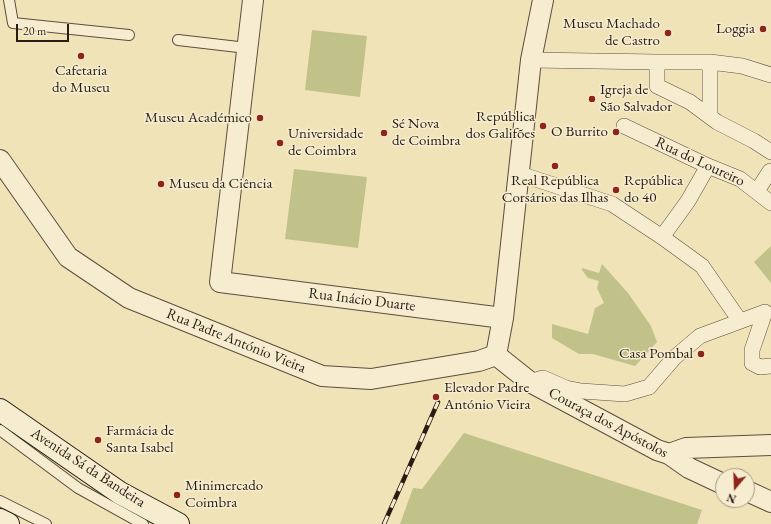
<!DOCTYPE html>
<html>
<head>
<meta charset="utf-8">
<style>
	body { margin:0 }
	#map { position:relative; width:771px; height:524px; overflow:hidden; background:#f1e3b8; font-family:"EB Garamond",serif }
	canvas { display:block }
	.north { position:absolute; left:715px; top:468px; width:40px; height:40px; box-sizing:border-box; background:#f6edd1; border:1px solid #a49985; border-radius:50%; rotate:199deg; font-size:11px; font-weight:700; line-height:16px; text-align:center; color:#2a1c13 }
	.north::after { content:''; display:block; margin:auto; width:14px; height:18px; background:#8f2418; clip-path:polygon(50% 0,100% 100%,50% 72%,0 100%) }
	.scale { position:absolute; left:16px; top:24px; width:53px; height:18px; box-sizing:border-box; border:2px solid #2a1c13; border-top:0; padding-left:5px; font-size:12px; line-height:14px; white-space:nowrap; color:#2a1c13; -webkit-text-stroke:3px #f6edd1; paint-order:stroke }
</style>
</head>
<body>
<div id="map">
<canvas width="771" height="524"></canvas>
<div class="north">N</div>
<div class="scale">20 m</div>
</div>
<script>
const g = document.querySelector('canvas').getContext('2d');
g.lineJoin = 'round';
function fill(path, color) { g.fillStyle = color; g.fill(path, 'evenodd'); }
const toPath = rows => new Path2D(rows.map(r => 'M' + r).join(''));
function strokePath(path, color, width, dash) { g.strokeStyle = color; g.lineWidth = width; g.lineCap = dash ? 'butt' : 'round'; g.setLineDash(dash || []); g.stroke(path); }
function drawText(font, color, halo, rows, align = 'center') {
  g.font = font + ' "EB Garamond",serif'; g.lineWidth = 3; g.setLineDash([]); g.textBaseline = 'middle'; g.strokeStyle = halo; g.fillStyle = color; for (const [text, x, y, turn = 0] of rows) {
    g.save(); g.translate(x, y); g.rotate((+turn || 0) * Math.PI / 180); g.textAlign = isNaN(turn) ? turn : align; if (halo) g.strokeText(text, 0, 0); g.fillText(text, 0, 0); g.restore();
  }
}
fill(toPath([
	[312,30,367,36,360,97,305,90],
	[294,169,367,177,358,248,285,239],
	[771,246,771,283,754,262],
	[602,264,628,293,651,326,657,342,635,366,593,354,579,354,552,338,552,324,588,334,595,308,604,303,597,288,599,281,588,278,582,270,582,268,599,273],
	[464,433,702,510,697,524,400,524,413,488,422,489]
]), '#c1c18a');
const service = toPath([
	[9,0,13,23,129,35],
	[178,40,247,48],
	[0,430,78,488,143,524],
	[0,501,46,524]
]);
const pedestrian = toPath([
	[531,60,657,62,657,86,690,102,717,122,754,141,771,152],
	[657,62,710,62,742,66,771,75],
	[710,116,710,62],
	[624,126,708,166,740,179,771,203],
	[520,174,612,204,662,237,702,266,740,321],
	[757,191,770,171],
	[662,237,688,201,708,166],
	[533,381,543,378,566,388,581,391,625,394,649,387,674,358,700,336,765,312,752,350,752,363,760,367,771,366]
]);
const minor = toPath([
	[253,0,220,282,503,318],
	[0,160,68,257,129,298,322,376,371,379,479,361,496,355],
	[496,355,503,318,531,60,543,0],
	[496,355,530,382,657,450,669,454,689,468,723,484],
	[669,454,686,448,771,445],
	[747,491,771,502]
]);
const secondary = toPath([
	[0,410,120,493,178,524],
	[0,520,8,524]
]);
strokePath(service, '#5c4e3c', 12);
strokePath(pedestrian, '#5c4e3c', 16);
strokePath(minor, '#5c4e3c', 22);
strokePath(secondary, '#2a1c13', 24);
strokePath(service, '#f6edd1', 10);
strokePath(pedestrian, '#f6edd1', 15);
strokePath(minor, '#f6edd1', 20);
strokePath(secondary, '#f6edd1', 22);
const rail = toPath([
	[384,524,438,402]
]);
strokePath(rail, '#2a1c13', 4.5);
strokePath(rail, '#f6edd1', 3, [9]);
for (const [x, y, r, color] of [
	[763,29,4,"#8f2418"],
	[668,33,4,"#8f2418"],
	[81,56,4,"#8f2418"],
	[592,99,4,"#8f2418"],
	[260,118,4,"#8f2418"],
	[543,126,4,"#8f2418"],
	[616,132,4,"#8f2418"],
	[384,133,4,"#8f2418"],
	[280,143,4,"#8f2418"],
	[555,166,4,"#8f2418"],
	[161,184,4,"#8f2418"],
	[616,190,4,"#8f2418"],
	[701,354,4,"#8f2418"],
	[436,397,4,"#8f2418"],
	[98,440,4,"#8f2418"],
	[177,495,4,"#8f2418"]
]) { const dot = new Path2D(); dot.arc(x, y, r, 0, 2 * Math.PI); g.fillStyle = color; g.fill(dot); strokePath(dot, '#f6edd1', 1.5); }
drawText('15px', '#2a1c13', '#f6edd1', [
	["Museu Machado",660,24,"right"],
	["de Castro",660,41,"right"],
	["Loggia",755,29,"right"],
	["Cafetaria",81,71,"center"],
	["do Museu",81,88,"center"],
	["Igreja de",600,90],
	["São Salvador",600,107],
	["República",535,117,"right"],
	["dos Galifões",535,134,"right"],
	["Museu Académico",252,118,"right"],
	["Sé Nova",392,124],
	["de Coimbra",392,141],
	["O Burrito",608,132,"right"],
	["Universidade",288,134],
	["de Coimbra",288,151],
	["Real República",555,181,"center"],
	["Corsários das Ilhas",555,198,"center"],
	["República",624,181],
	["do 40",624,198],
	["Museu da Ciência",169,184],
	["Casa Pombal",693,354,"right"],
	["Elevador Padre",444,388],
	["António Vieira",444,405],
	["Farmácia de",106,431],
	["Santa Isabel",106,448],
	["Minimercado",185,486],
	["Coimbra",185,503]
], 'left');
drawText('15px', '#2a1c13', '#f6edd1', [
	["Rua do Loureiro",700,162,25],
	["Rua Inácio Duarte",362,300,7],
	["Rua Padre António Vieira",236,341,22],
	["Couraça dos Apóstolos",608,423,28],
	["Avenida Sá da Bandeira",88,468,33]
]);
</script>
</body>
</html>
